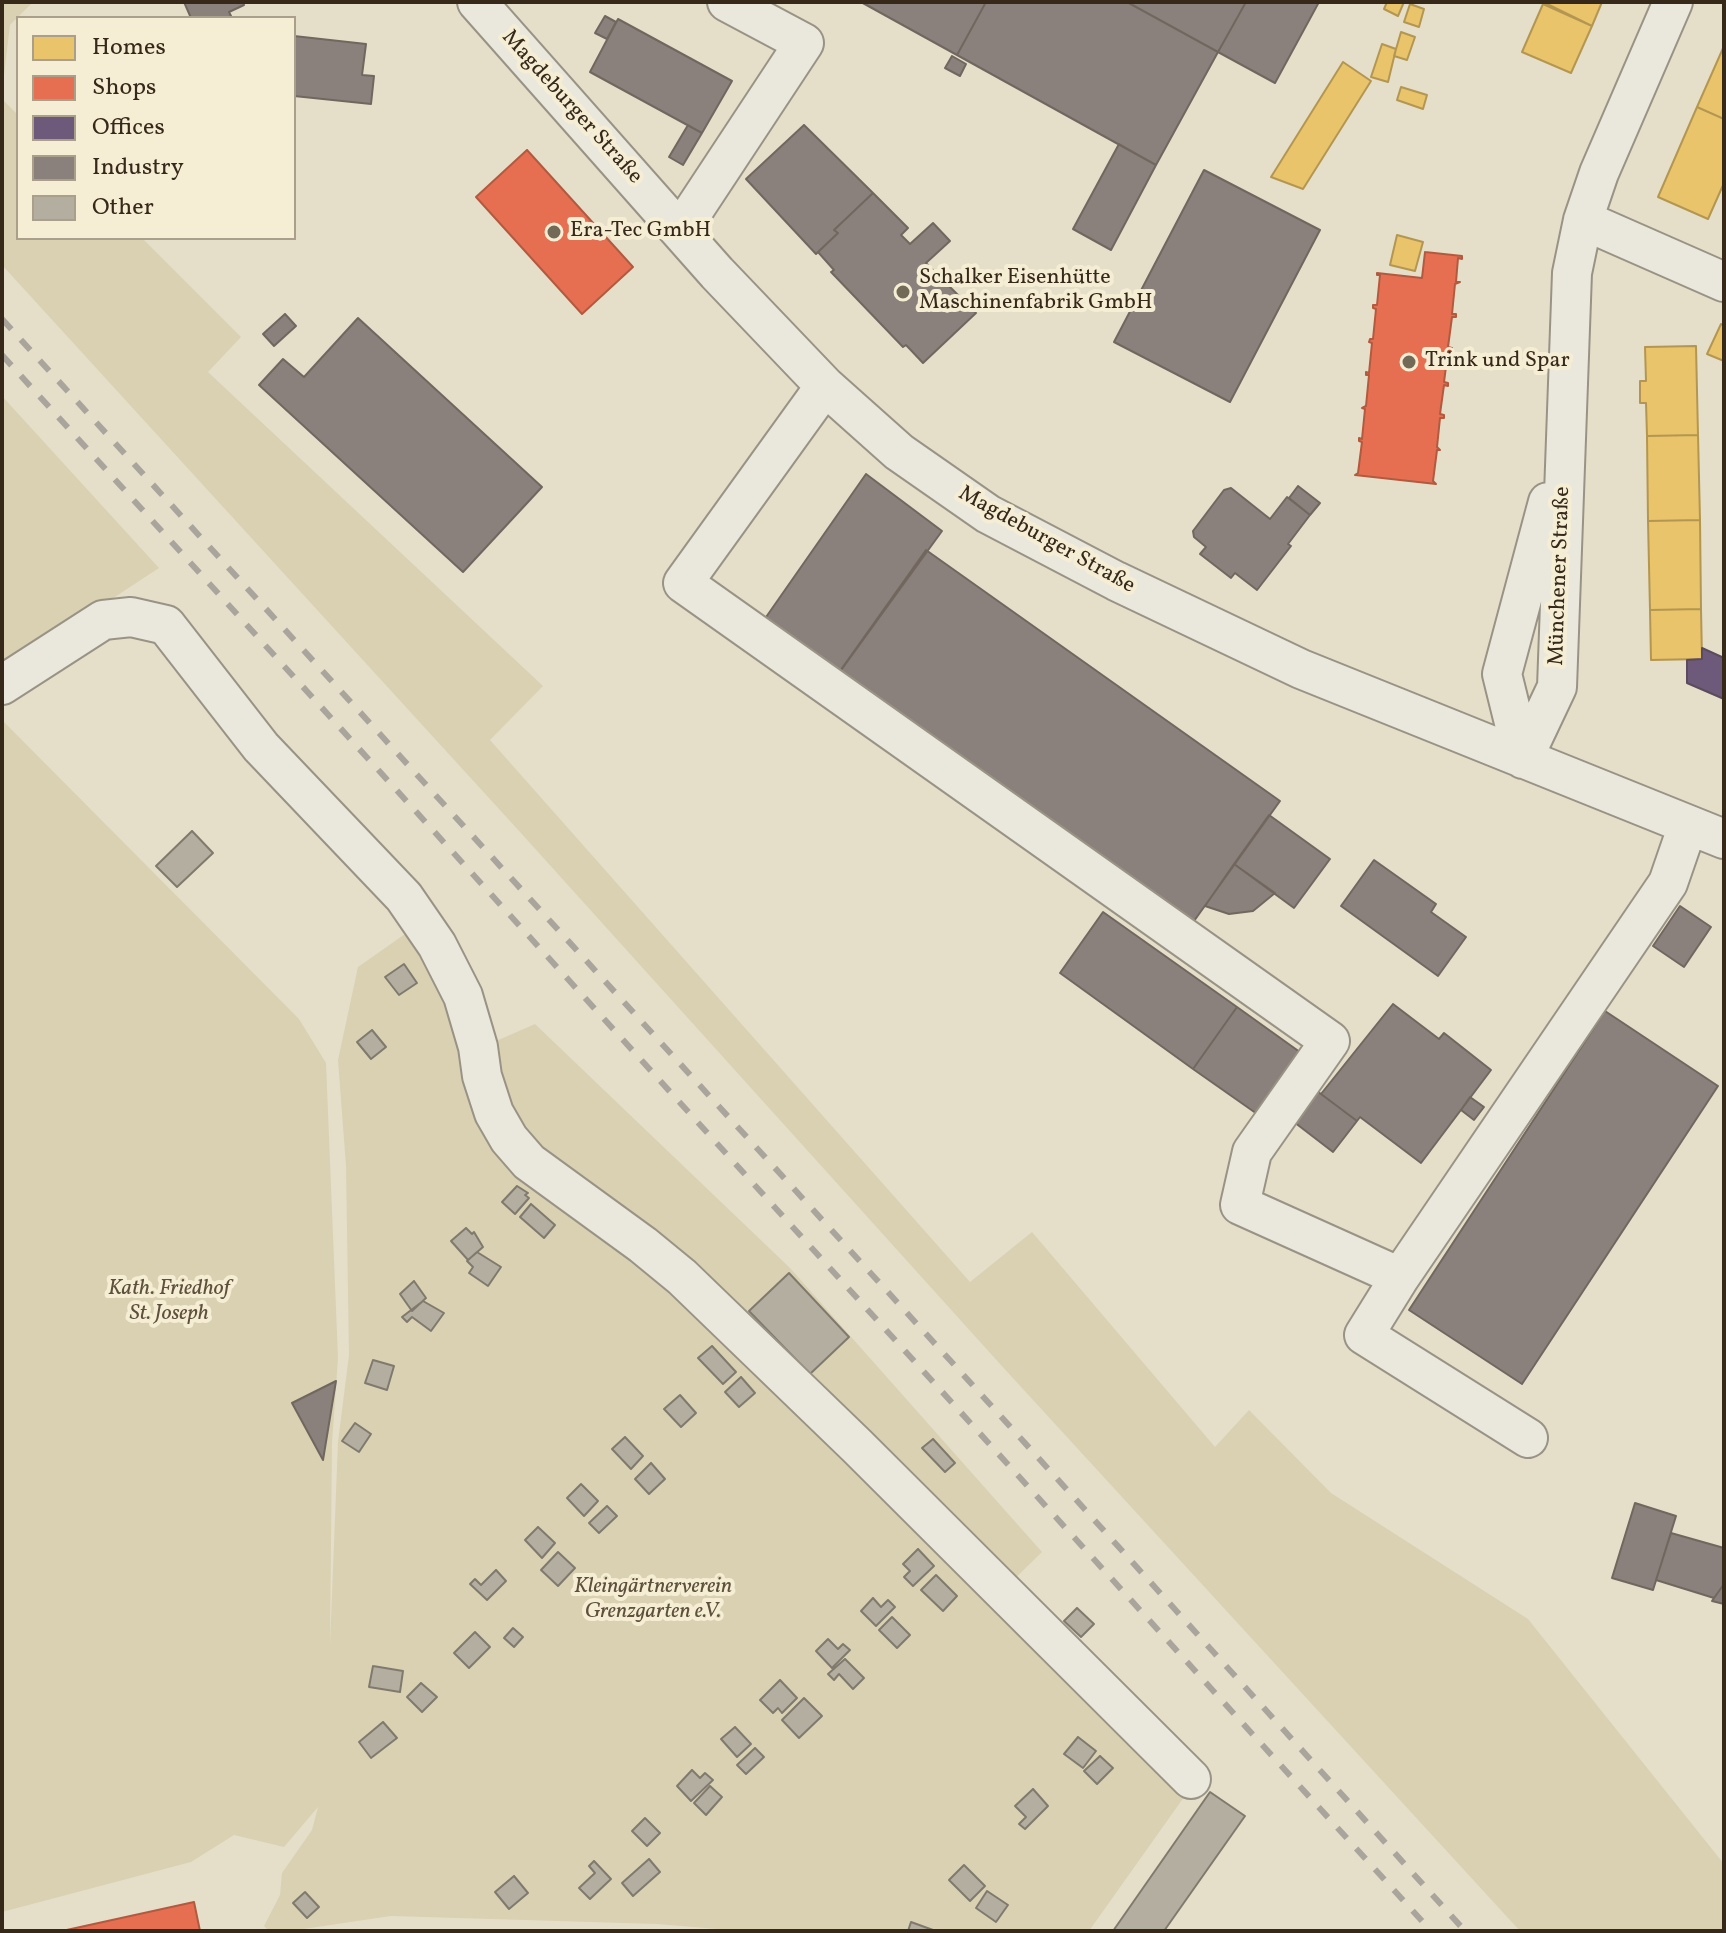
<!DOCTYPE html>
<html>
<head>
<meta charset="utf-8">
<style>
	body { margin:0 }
	#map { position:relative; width:1726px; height:1933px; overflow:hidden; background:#e5dfc9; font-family:Vollkorn,serif }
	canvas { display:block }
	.frame { position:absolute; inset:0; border:4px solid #36291a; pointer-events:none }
	.legend { position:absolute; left:16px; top:16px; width:280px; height:224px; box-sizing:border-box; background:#f6eed4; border:2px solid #a99f8a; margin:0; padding:10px 14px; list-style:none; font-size:24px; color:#36291a }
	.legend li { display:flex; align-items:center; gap:16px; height:40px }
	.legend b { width:40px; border:2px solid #a99f8a }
</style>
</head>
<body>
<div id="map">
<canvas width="1726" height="1933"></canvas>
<div class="frame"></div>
<ul class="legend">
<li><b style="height:22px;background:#e9c46a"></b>Homes</li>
<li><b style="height:22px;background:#e76f51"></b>Shops</li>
<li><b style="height:22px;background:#6d597a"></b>Offices</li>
<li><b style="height:22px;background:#8a817c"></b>Industry</li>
<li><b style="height:22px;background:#b3ae9f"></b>Other</li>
</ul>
</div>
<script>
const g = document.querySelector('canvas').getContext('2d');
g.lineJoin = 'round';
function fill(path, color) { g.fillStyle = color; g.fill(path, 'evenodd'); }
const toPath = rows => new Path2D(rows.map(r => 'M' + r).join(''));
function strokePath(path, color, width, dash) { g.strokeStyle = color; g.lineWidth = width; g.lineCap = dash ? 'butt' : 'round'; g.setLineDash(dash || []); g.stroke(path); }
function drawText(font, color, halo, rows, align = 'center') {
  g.font = font + ' Vollkorn,serif'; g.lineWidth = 8; g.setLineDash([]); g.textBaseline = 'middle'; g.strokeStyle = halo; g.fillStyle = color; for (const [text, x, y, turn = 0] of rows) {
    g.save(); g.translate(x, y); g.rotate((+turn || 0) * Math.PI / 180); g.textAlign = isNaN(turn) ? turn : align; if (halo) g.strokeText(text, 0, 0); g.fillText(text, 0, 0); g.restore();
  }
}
fill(toPath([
	[2,2,33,2,10,25,2,92],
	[2,99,18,115,18,238,142,238,241,337,208,372,543,686,490,740,970,1282,1032,1232,1215,1447,1249,1410,1331,1493,1528,1619,1724,1864,1724,1931,1520,1931,1000,1364,520,832,2,265],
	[2,396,159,568,2,671],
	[2,720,299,1019,326,1063,338,1358,332,1443,330,1645,338,1442,349,1355,346,1166,338,1060,358,967,415,927,487,1045,535,1024,790,1268,1042,1552,996,1597,1189,1790,1089,1931,741,1931,657,1924,391,1916,290,1931,269,1931,264,1926,280,1895,282,1873,312,1830,318,1807,284,1847,234,1835,191,1862,2,1912]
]), '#dad1b3');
const homes = toPath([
	[1387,2,1404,2,1398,16,1384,9,1387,2],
	[1543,2,1602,2,1592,26,1543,2],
	[1410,4,1424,9,1419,27,1404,22,1410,4],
	[1543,4,1592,26,1571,73,1522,52,1543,4],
	[1401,32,1415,37,1407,60,1394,56,1401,32],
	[1382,44,1396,49,1388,82,1371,77,1382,44],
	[1724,46,1724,119,1697,107,1724,46],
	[1343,62,1371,81,1303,189,1271,177,1343,62],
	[1401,87,1427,95,1423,109,1397,100,1401,87],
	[1697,107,1724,119,1724,183,1708,219,1658,197,1697,107],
	[1397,235,1423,242,1415,271,1390,265,1397,235],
	[1721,324,1724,326,1724,361,1707,354,1721,324],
	[1696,346,1698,435,1647,436,1646,403,1640,403,1640,381,1646,381,1645,347,1696,346],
	[1698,435,1700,520,1648,521,1647,436,1698,435],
	[1700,520,1701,609,1650,610,1648,521,1700,520],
	[1701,609,1702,659,1651,660,1650,610,1701,609]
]);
fill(homes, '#e9c46a');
strokePath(homes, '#b39652', 2);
const shops = toPath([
	[527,150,633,267,582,314,476,197,527,150],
	[1425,252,1462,256,1462,259,1458,258,1456,282,1460,282,1455,284,1452,314,1456,314,1456,317,1452,317,1448,347,1452,348,1452,351,1448,351,1444,382,1448,383,1448,386,1444,385,1440,414,1444,415,1444,418,1440,418,1437,447,1440,450,1437,450,1433,481,1436,484,1355,475,1358,473,1362,442,1359,441,1359,438,1362,439,1365,409,1362,408,1366,406,1369,375,1366,375,1366,372,1369,373,1372,343,1369,342,1370,339,1373,339,1376,309,1373,308,1373,305,1377,305,1380,275,1377,275,1377,273,1422,278,1425,252],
	[194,1902,200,1931,62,1931,194,1902]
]);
fill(shops, '#e76f51');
strokePath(shops, '#b25a40', 2);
const offices = toPath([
	[1702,648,1724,658,1724,699,1687,683,1687,660,1702,659,1702,648]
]);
fill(offices, '#6d597a');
strokePath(offices, '#5c4b5d', 2);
const industry = toPath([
	[184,2,243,2,244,5,229,12,232,18,191,18,184,2],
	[861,2,986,2,957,55,861,2],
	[986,2,1127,2,1218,52,1156,165,957,55,986,2],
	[1127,2,1246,2,1218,52,1127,2],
	[1246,2,1319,2,1275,83,1218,52,1246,2],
	[605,16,616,22,607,39,595,33,605,16],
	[618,19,732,81,702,133,590,72,618,19],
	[294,36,366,44,362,75,374,76,371,104,294,96,294,36],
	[952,56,966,64,960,76,945,68,952,56],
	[688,125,702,133,683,165,669,157,688,125],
	[804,125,873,193,834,230,838,233,816,254,746,179,804,125],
	[1119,144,1156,165,1111,250,1073,229,1119,144],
	[1204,170,1320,230,1230,402,1114,342,1204,170],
	[873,193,908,228,901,235,910,244,933,223,950,241,926,263,976,313,923,363,906,345,903,347,831,272,834,270,818,252,838,233,834,230,873,193],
	[285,314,296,326,274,346,263,334,285,314],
	[358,318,542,487,463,572,259,385,283,359,304,377,358,318],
	[866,474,942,531,839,673,764,620,866,474],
	[1298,486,1320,503,1310,515,1289,498,1298,486],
	[1231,488,1270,519,1287,497,1310,515,1288,544,1291,546,1257,590,1235,573,1231,578,1200,554,1206,547,1194,537,1193,531,1224,490,1231,488],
	[926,550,1280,801,1194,921,840,671,926,550],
	[1269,815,1330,859,1294,908,1234,864,1269,815],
	[1374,860,1436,904,1431,912,1466,937,1438,976,1341,906,1374,860],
	[1234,864,1275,893,1253,911,1229,914,1205,906,1234,864],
	[1680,906,1711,927,1684,967,1653,946,1680,906],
	[1103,912,1237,1007,1193,1069,1060,973,1103,912],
	[1393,1004,1439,1039,1444,1033,1491,1070,1421,1163,1360,1117,1357,1121,1321,1094,1393,1004],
	[1237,1007,1304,1055,1260,1116,1193,1069,1237,1007],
	[1605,1011,1718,1086,1522,1384,1409,1310,1605,1011],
	[1317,1091,1357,1121,1333,1152,1294,1122,1317,1091],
	[1470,1097,1484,1107,1474,1120,1461,1110,1470,1097],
	[336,1381,323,1460,292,1403,336,1381],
	[1635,1503,1676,1516,1653,1590,1612,1578,1635,1503],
	[1671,1533,1724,1548,1724,1584,1714,1598,1656,1580,1671,1533],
	[1724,1584,1724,1604,1712,1601,1714,1598,1724,1584]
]);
fill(industry, '#8a817c');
strokePath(industry, '#71675f', 2);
const building = toPath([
	[192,831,213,853,177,887,156,866,192,831],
	[404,964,417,983,399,995,385,977,404,964],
	[372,1030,386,1047,371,1059,357,1042,372,1030],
	[517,1186,528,1193,525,1195,529,1198,515,1214,502,1202,517,1186],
	[531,1204,555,1225,544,1238,520,1217,531,1204],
	[466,1228,472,1234,474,1232,483,1247,468,1260,451,1241,466,1228],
	[477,1252,501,1267,488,1286,469,1273,473,1267,467,1261,477,1252],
	[789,1273,849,1337,810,1374,749,1311,789,1273],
	[414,1281,426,1298,412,1311,400,1294,414,1281],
	[423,1301,444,1313,431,1331,412,1317,407,1322,402,1317,423,1301],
	[712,1346,736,1372,723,1384,698,1358,712,1346],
	[373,1360,394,1366,387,1390,365,1383,373,1360],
	[741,1377,755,1393,739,1407,725,1392,741,1377],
	[680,1395,696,1413,681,1427,664,1409,680,1395],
	[355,1423,371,1434,359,1452,342,1441,355,1423],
	[625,1437,643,1456,631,1469,612,1449,625,1437],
	[933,1439,955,1463,945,1472,922,1448,933,1439],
	[651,1463,665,1479,649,1494,635,1479,651,1463],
	[581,1484,598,1501,584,1516,567,1498,581,1484],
	[607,1506,617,1516,599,1533,589,1523,607,1506],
	[538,1527,555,1543,542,1558,525,1540,538,1527],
	[918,1549,934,1566,913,1586,904,1577,910,1571,903,1564,918,1549],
	[558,1552,575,1568,558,1586,541,1570,558,1552],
	[496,1570,506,1581,487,1600,470,1584,475,1579,481,1585,496,1570],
	[936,1575,957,1596,943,1611,921,1590,936,1575],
	[873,1598,881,1607,888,1600,895,1607,876,1626,861,1611,873,1598],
	[1077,1608,1094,1624,1081,1637,1064,1621,1077,1608],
	[892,1617,910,1635,897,1648,879,1630,892,1617],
	[513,1628,523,1637,514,1647,504,1638,513,1628],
	[475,1632,490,1647,469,1668,454,1653,475,1632],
	[828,1639,838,1649,843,1644,850,1650,832,1668,816,1651,828,1639],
	[845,1659,864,1678,853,1689,839,1674,834,1680,828,1674,845,1659],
	[373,1666,403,1671,400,1692,369,1687,373,1666],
	[780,1680,797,1698,782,1713,778,1708,773,1713,760,1700,780,1680],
	[421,1683,437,1697,422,1712,407,1697,421,1683],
	[804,1698,822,1716,799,1738,782,1720,804,1698],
	[383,1722,397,1738,371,1758,359,1742,383,1722],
	[735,1727,751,1744,737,1757,721,1739,735,1727],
	[1078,1737,1096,1751,1083,1768,1064,1754,1078,1737],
	[755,1748,764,1757,746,1774,737,1765,755,1748],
	[1100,1756,1113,1768,1097,1784,1084,1771,1100,1756],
	[692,1770,700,1778,705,1773,713,1780,691,1801,677,1786,692,1770],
	[710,1786,722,1797,706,1815,694,1803,710,1786],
	[1033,1789,1048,1806,1025,1829,1019,1824,1026,1817,1015,1806,1033,1789],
	[1210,1792,1245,1816,1164,1931,1113,1931,1210,1792],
	[645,1818,660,1833,647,1846,632,1831,645,1818],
	[649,1859,660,1872,633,1896,622,1883,649,1859],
	[594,1861,611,1879,590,1899,579,1888,595,1873,589,1866,594,1861],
	[964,1865,985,1886,970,1901,949,1880,964,1865],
	[514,1876,528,1893,509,1909,495,1892,514,1876],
	[987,1891,1008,1905,996,1922,976,1908,987,1891],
	[305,1892,319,1907,307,1918,293,1903,305,1892],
	[911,1922,933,1930,933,1931,908,1931,911,1922]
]);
fill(building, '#b3ae9f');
strokePath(building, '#807a6e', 2);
const minor = toPath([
	[477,2,717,273,825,386,899,452,988,514,1116,581,1301,669,1724,839],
	[1583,220,1724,282],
	[680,231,804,43,727,2],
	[825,386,683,583,1330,1041,1252,1152,1240,1205,1400,1277],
	[2,685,103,620,131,617,166,625,261,747,404,897,437,945,463,996,478,1047,482,1076,494,1113,509,1139,529,1162,643,1245,682,1277,857,1446,1191,1779],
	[1523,759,1557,687,1572,273,1583,220,1599,173,1673,2],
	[1523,759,1502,674,1548,502],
	[1528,1438,1364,1335,1400,1277,1668,883,1688,825]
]);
strokePath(minor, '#999385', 42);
strokePath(minor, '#eae7dc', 38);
strokePath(toPath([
	[2,319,978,1391,1465,1931],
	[2,355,1431,1931]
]), '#aaa59c', 6, [14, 14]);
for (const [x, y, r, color] of [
	[554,232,8,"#736957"],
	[903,292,8,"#736957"],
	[1409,362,8,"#736957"]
]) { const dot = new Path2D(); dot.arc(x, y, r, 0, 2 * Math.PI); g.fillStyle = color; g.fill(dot); strokePath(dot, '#f6eed4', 3); }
drawText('22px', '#36291a', '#f6eed4', [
	["Magdeburger Straße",571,108,48],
	["Magdeburger Straße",1046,541,29],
	["Münchener Straße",1561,576,-88]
]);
drawText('22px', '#36291a', '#f6eed4', [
	["Era-Tec GmbH",570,232],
	["Schalker Eisenhütte",919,279],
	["Maschinenfabrik GmbH",919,304],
	["Trink und Spar",1425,362]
], 'left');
drawText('italic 22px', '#5d503c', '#f6eed4', [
	["Kath. Friedhof",169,1290],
	["St. Joseph",169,1315],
	["Kleingärtnerverein",653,1588],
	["Grenzgarten e.V.",653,1613]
]);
</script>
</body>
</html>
